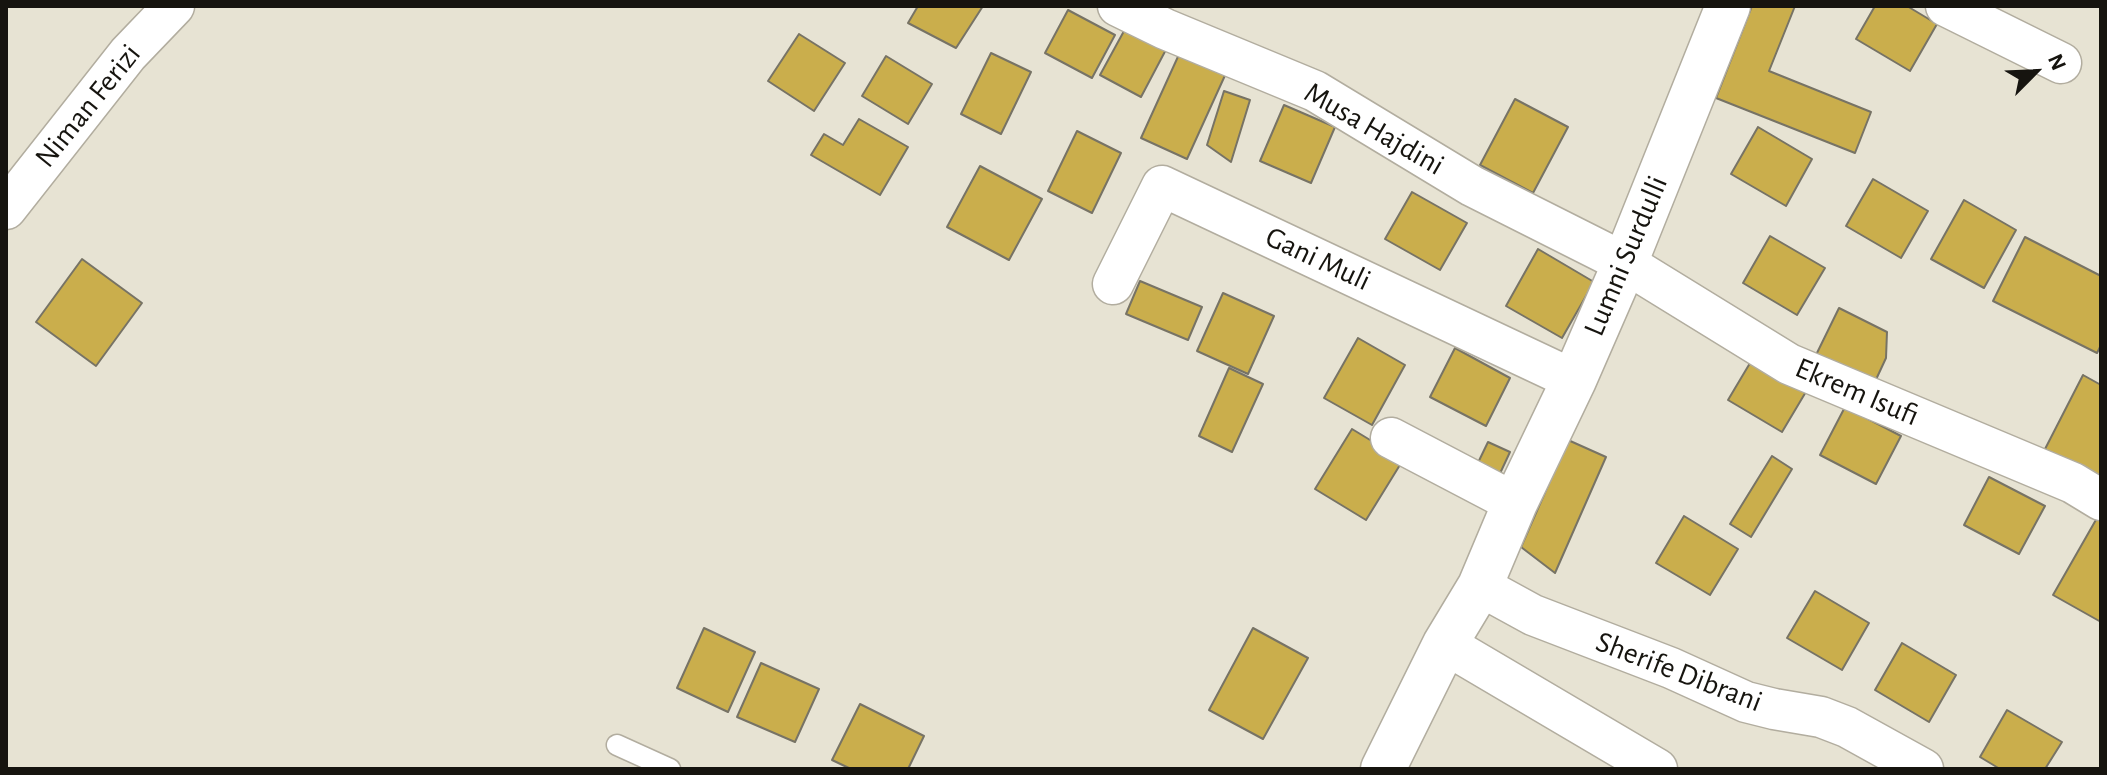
<!DOCTYPE html>
<html>
<head>
<meta charset="utf-8">
<style>
	body { margin:0 }
	#map { position:relative; width:2107px; height:775px; overflow:hidden; background:#e7e3d3; font-family:"Alegreya Sans",sans-serif }
	canvas { display:block }
	.frame { position:absolute; inset:0; border:8px solid #16140f; pointer-events:none }
	.north { position:absolute; left:1995px; top:32px; width:80px; height:80px; -webkit-text-stroke:6px #fff; paint-order:stroke; rotate:66deg; font-size:22px; font-weight:700; line-height:32px; text-align:center; color:#16140f }
	.north::after { content:''; display:block; margin:auto; width:28px; height:36px; background:#16140f; clip-path:polygon(50% 0,100% 100%,50% 72%,0 100%) }
</style>
</head>
<body>
<div id="map">
<canvas width="2107" height="775"></canvas>
<div class="frame"></div>
<div class="north">N</div>
</div>
<script>
const g = document.querySelector('canvas').getContext('2d');
g.lineJoin = 'round';
function fill(path, color) { g.fillStyle = color; g.fill(path, 'evenodd'); }
const toPath = rows => new Path2D(rows.map(r => 'M' + r).join(''));
function strokePath(path, color, width, dash) { g.strokeStyle = color; g.lineWidth = width; g.lineCap = dash ? 'butt' : 'round'; g.setLineDash(dash || []); g.stroke(path); }
function drawText(font, color, halo, rows, align = 'center') {
  g.font = font + ' "Alegreya Sans",sans-serif'; g.lineWidth = 6; g.setLineDash([]); g.textBaseline = 'middle'; g.strokeStyle = halo; g.fillStyle = color; for (const [text, x, y, turn = 0] of rows) {
    g.save(); g.translate(x, y); g.rotate((+turn || 0) * Math.PI / 180); g.textAlign = isNaN(turn) ? turn : align; if (halo) g.strokeText(text, 0, 0); g.fillText(text, 0, 0); g.restore();
  }
}
const building = toPath([
	[918,6,983,6,956,48,908,23,918,6],
	[1752,6,1795,6,1769,71,1871,112,1855,153,1716,98,1752,6],
	[1875,6,1907,6,1937,24,1910,71,1856,39,1875,6],
	[1068,10,1115,35,1092,78,1045,53,1068,10],
	[1130,20,1170,42,1141,97,1100,75,1130,20],
	[799,34,845,63,814,111,768,81,799,34],
	[1181,50,1227,71,1187,159,1141,138,1181,50],
	[991,53,1031,72,1001,134,961,114,991,53],
	[886,56,932,84,908,124,862,96,886,56],
	[1224,91,1250,100,1231,162,1207,145,1224,91],
	[1515,99,1568,127,1533,193,1480,165,1515,99],
	[1284,105,1335,127,1311,183,1260,161,1284,105],
	[859,119,908,147,880,195,811,155,824,134,843,145,859,119],
	[1758,127,1812,159,1786,206,1731,174,1758,127],
	[1077,131,1121,153,1092,213,1048,191,1077,131],
	[980,166,1042,199,1009,260,947,227,980,166],
	[1873,179,1928,211,1901,258,1846,226,1873,179],
	[1412,192,1467,223,1440,270,1385,239,1412,192],
	[1964,200,2016,230,1984,288,1931,259,1964,200],
	[1770,236,1825,268,1797,315,1743,283,1770,236],
	[2025,237,2101,276,2101,345,2097,353,1993,301,2025,237],
	[1538,249,1594,282,1562,338,1506,306,1538,249],
	[82,259,142,303,96,366,36,322,82,259],
	[1140,281,1202,307,1188,340,1126,314,1140,281],
	[1223,293,1274,316,1248,374,1197,351,1223,293],
	[1839,308,1887,332,1886,358,1873,386,1815,357,1839,308],
	[1358,338,1405,365,1372,425,1324,398,1358,338],
	[1455,348,1510,378,1486,426,1430,397,1455,348],
	[1756,353,1810,385,1782,432,1728,400,1756,353],
	[1229,368,1263,384,1232,452,1199,436,1229,368],
	[2083,375,2101,385,2101,481,2044,451,2083,375],
	[1845,407,1901,436,1876,484,1820,455,1845,407],
	[1352,429,1403,460,1366,520,1315,489,1352,429],
	[1568,440,1606,457,1555,573,1521,547,1568,440],
	[1488,442,1510,452,1496,482,1474,471,1488,442],
	[1772,456,1792,469,1751,537,1730,524,1772,456],
	[1989,477,2045,506,2019,554,1964,525,1989,477],
	[1684,516,1738,549,1710,595,1656,563,1684,516],
	[2097,518,2101,521,2101,622,2053,595,2097,518],
	[1815,591,1869,623,1842,670,1787,638,1815,591],
	[704,628,755,652,728,712,677,688,704,628],
	[1253,628,1308,658,1263,739,1209,710,1253,628],
	[1902,643,1956,675,1929,722,1875,690,1902,643],
	[761,663,819,689,795,742,737,717,761,663],
	[860,704,924,736,908,769,851,769,832,760,860,704],
	[2007,710,2062,742,2045,769,2000,769,1980,757,2007,710]
]);
fill(building, '#caae4c');
strokePath(building, '#777365', 2);
const service = toPath([
	[617,745,670,769]
]);
const minor = toPath([
	[1118,6,1165,29,1315,91,1472,186,1625,263,1789,364,2073,483,2101,500],
	[1946,6,2061,63],
	[6,209,128,54,174,6],
	[1113,284,1162,186,1574,380],
	[1391,438,1515,503],
	[1480,586,1533,615,1671,668,1746,702,1774,709,1821,717,1847,727,1923,769],
	[1445,644,1657,769]
]);
const tertiary = toPath([
	[1383,769,1445,644,1480,586,1515,503,1574,380,1625,263,1728,6]
]);
strokePath(service, '#b2ad9f', 23);
strokePath(minor, '#b2ad9f', 43);
strokePath(tertiary, '#b2ad9f', 47);
strokePath(service, '#fff', 20);
strokePath(minor, '#fff', 40);
strokePath(tertiary, '#fff', 44);
drawText('30px', '#16140f', '#fff', [
	["Niman Ferizi",88,106,-51],
	["Musa Hajdini",1374,129,30],
	["Lumni Surdulli",1626,256,-67],
	["Gani Muli",1318,259,25],
	["Ekrem Isufi",1857,392,23],
	["Sherife Dibrani",1679,672,21]
]);
</script>
</body>
</html>
